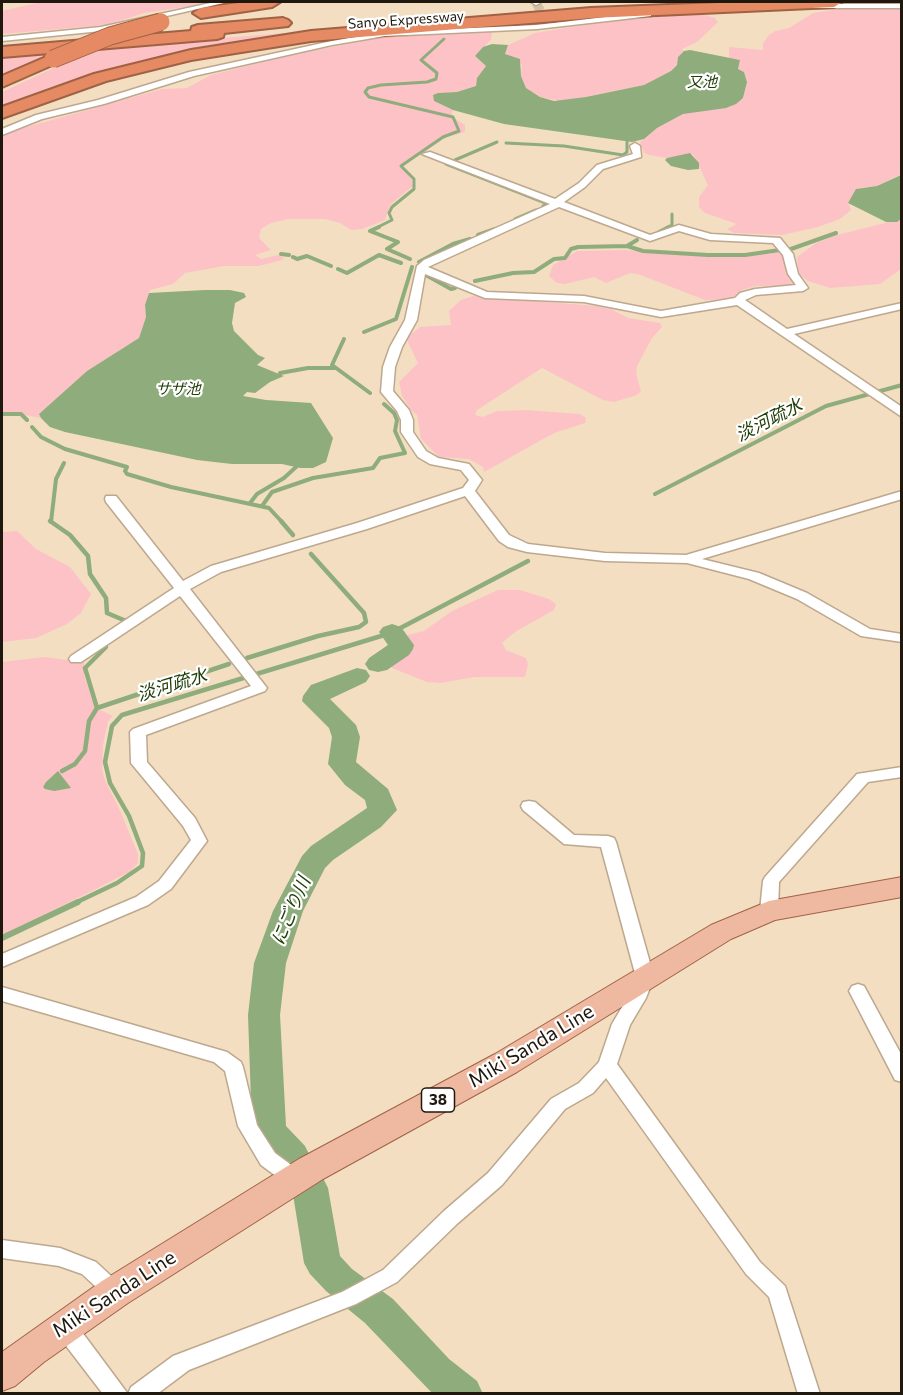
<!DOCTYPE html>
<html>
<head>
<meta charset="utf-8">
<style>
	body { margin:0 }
	#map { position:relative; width:903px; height:1395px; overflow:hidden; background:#f3dec2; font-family:Commissioner,sans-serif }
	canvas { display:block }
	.frame { position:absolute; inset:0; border:3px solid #1f180e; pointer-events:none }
</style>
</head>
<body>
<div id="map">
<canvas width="903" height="1395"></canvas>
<div class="frame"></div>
</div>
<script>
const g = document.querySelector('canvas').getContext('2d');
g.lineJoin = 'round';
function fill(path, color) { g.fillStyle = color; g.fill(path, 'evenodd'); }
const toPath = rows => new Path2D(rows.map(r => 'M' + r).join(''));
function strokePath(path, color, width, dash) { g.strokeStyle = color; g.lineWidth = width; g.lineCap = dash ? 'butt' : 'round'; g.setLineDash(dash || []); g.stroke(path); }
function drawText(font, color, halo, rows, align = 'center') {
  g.font = font + ' Commissioner,"Noto Sans JP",sans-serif'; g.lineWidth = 4.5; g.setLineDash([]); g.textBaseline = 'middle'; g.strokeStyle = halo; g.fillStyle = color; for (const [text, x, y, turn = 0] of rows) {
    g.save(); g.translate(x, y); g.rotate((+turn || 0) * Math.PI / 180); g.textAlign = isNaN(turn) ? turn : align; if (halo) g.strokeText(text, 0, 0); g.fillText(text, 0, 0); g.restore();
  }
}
fill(toPath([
	[41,2,217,2,144,13,107,25,2,34,2,11],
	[840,9,901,9,901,174,877,186,859,188,848,203,851,210,840,219,818,227,782,235,734,233,727,229,737,224,705,213,699,207,699,197,708,185,693,154,667,158,649,155,644,153,640,142,657,128,683,114,743,99,747,82,744,72,738,69,740,60,729,58,729,47,763,50,763,43,769,35,775,31,789,28,813,13],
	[701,14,715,18,718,22,697,42,682,49,684,51,678,57,677,64,671,71,644,85,586,97,561,101,540,97,526,88,521,76,522,64,505,54,508,45,535,33,636,16],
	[373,26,269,40,26,99,2,109,2,92,97,48],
	[492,31,491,40,475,56,486,66,477,78,476,86,457,92,438,93,434,101,453,110,451,116,465,125,465,132,447,137,402,166,412,180,413,186,390,205,385,220,362,229,351,230,340,223,325,219,288,219,271,223,261,229,259,238,271,250,255,255,261,259,278,255,284,258,282,260,259,266,224,266,185,273,173,284,150,290,145,305,146,317,139,338,87,371,39,414,41,418,15,413,2,413,2,134,162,89,187,88,211,75,290,55,401,34],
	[61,51,2,78,2,56],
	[901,219,901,269,880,284,830,288,808,281,798,274,797,257,816,243,833,236],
	[625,250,710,256,750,256,781,252,786,262,788,278,799,286,756,286,742,290,731,299,705,300,638,274,630,273,606,283,594,277,565,284,557,283,549,276,553,265,577,251],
	[473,296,596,306,611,309,628,318,660,323,662,327,652,338,637,366,636,374,641,391,637,395,614,402,603,400,542,368,477,410,475,415,483,417,497,411,525,410,580,414,586,418,585,423,554,433,484,472,483,467,469,459,439,457,421,439,417,415,411,410,402,396,399,382,418,363,406,338,420,327,451,325,449,311,461,300],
	[17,531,36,549,70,567,91,594,81,613,67,624,36,638,2,642,2,532],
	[498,590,520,590,549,599,556,604,554,610,515,632,502,643,506,650,526,658,528,664,525,677,475,677,440,683,427,682,392,668,387,640,424,631,452,611],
	[44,657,84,662,84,675,93,703,96,708,113,716,108,721,103,745,102,770,106,783,118,806,138,854,138,863,129,872,96,889,2,935,2,662]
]), '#fdc2c6');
fill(toPath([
	[492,44,508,45,505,54,520,59,521,76,526,88,540,97,554,101,586,97,644,85,671,71,677,65,678,57,684,51,690,50,740,60,738,69,744,72,747,82,743,98,736,104,726,108,683,114,657,128,644,139,632,142,504,124,453,110,434,101,433,95,438,93,457,92,476,86,477,78,486,66,475,56,483,47],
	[690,153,699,163,699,169,688,170,671,166,665,160,667,158],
	[901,175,901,219,897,222,886,222,848,203,856,189,877,186],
	[205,290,230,290,244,293,246,297,235,303,232,323,234,331,258,355,265,358,257,365,284,376,270,382,255,393,247,392,243,396,266,400,311,403,333,438,326,462,313,468,300,468,282,464,232,464,197,460,65,432,50,427,41,418,39,414,87,371,139,338,146,317,145,305,149,293],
	[58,771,71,788,54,791,45,789,43,787,46,782]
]), '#8eac7c');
strokePath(toPath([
	[506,143,564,146,623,155,627,152,627,142],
	[455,160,497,142],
	[446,164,548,204,543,206],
	[515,219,536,210],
	[376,228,392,220,389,213,392,207,414,189,414,179,401,166,443,137,459,131,453,117,369,97,365,92,368,88,381,85,427,82,436,79,437,73,421,60,444,39],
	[666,228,672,225,672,214]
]), '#8eac7c', 3);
strokePath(toPath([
	[379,227,370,231,398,242,387,249,410,259],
	[659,232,669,227],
	[478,235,495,229],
	[627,246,637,240],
	[791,249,836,233],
	[281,254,289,255],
	[293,257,297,259,307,256,331,266],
	[419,262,453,244,470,239],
	[338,269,347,273,379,255,401,263],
	[424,274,451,289,455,288],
	[475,281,513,273,534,272,554,259,565,258,571,249,578,247,627,246,643,251,708,255,745,255,780,250],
	[364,332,396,319,412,267],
	[344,339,332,365,370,393],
	[280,373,308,368,335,368],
	[2,414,21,414,27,420],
	[32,427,41,437,65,449,127,467,125,471,127,474,171,487,269,508,282,522],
	[655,494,826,406,902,385],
	[250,503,257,494,284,478,296,467],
	[262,506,272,492,313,478,373,468,380,458,405,453,395,431,397,420,394,413,384,404],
	[51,522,56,479,64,463]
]), '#8eac7c', 4);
strokePath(toPath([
	[50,521,70,535,88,556,90,574,106,598,107,613,126,621],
	[281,521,293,535],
	[247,658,318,636,359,627,366,622,364,613,311,554],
	[97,708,229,664],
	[62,771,75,764,85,751,89,721,97,708,85,668,106,647],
	[75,903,117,883,142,866,143,853,129,816,110,783,105,762,112,726,122,715,391,633,528,561]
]), '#8eac7c', 4.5);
strokePath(toPath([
	[2,938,78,902]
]), '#8eac7c', 6);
fill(toPath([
	[392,624,401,627,414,645,413,649,409,655,387,670,378,672,369,670,365,664,369,658,388,645,379,632,383,627,392,624],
	[357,668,366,670,370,676,366,682,330,699,356,725,360,737,356,762,388,789,397,810,381,827,333,860,325,868,303,911,286,963,280,1015,286,1126,305,1146,310,1156,305,1166,292,1170,279,1166,257,1140,252,1130,248,1015,254,963,273,911,302,856,311,846,367,808,365,800,345,785,328,764,332,737,329,728,302,701,303,696,311,685,357,668],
	[310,1173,323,1178,328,1188,340,1256,352,1269,393,1299,449,1359,477,1381,483,1394,433,1394,365,1323,326,1291,310,1274,304,1263,292,1188,297,1178,310,1173]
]), '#8eac7c');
strokePath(toPath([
	[536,3,546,20]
]), '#d3c0a7', 9, [9, 4.5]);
const minor = toPath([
	[215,2,228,2,101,31,2,41,2,37,101,27,215,2],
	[531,2,539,2,540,3,536,5,531,2],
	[816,4,902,4,902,8,813,8,813,4,816,4],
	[648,12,651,12,651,16,537,29,385,36,332,45,194,76,104,104,42,119,2,135,2,129,36,115,98,100,189,72,332,41,385,32,537,25,648,12],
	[635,143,640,146,641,157,603,169,585,187,564,202,650,235,679,225,711,234,780,238,793,254,798,274,808,288,803,291,756,295,745,300,787,329,902,303,902,309,794,334,902,407,902,417,737,305,661,317,584,302,485,298,425,274,417,320,402,347,395,367,393,391,409,410,413,420,413,432,426,451,438,458,469,464,482,480,475,491,509,535,528,544,605,553,686,555,902,491,902,499,702,559,759,573,807,593,870,629,902,634,902,642,861,636,797,599,749,579,687,563,605,561,527,552,508,547,499,541,465,496,367,529,221,572,190,589,267,688,265,691,146,735,147,762,195,818,207,841,171,889,148,905,2,967,2,954,136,897,159,881,191,840,183,826,131,763,130,732,133,729,251,686,180,596,81,662,71,662,69,659,71,656,174,588,106,502,105,499,106,496,116,496,183,581,211,566,357,523,463,488,469,480,461,470,430,464,418,457,401,432,401,420,397,411,381,392,383,367,390,347,405,320,417,266,424,260,550,204,422,154,430,152,555,199,579,183,597,165,633,154,630,146,635,143],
	[559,207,650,241,679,231,710,240,773,243,783,255,788,274,796,285,755,289,740,293,735,298,661,311,584,296,487,292,428,267,559,207],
	[902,767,902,777,868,782,779,882,778,911,775,915,763,915,760,911,763,881,765,877,857,774,902,767],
	[529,801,535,802,574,835,608,836,614,838,616,842,654,977,646,998,630,1025,617,1064,760,1262,785,1286,820,1394,798,1394,769,1297,746,1274,606,1078,593,1093,565,1109,502,1185,458,1223,397,1282,356,1304,189,1370,157,1394,128,1394,131,1387,173,1356,342,1292,383,1270,444,1211,488,1173,551,1099,579,1083,599,1062,612,1024,628,997,636,977,601,847,564,844,523,810,521,806,523,802,529,801],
	[858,984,864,986,902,1056,902,1082,895,1080,849,991,852,986,858,984],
	[2,987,227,1052,241,1062,243,1067,257,1125,275,1153,302,1173,305,1179,302,1185,295,1187,288,1185,261,1165,238,1126,225,1071,214,1062,2,1001,2,987],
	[2,1240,60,1248,96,1262,122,1286,126,1292,122,1298,115,1301,108,1298,82,1274,59,1266,2,1258,2,1240],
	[65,1318,73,1320,128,1394,103,1394,57,1334,54,1327,57,1320,65,1318]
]);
const primary = toPath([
	[902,877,902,897,775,920,731,939,517,1072,323,1179,128,1303,44,1362,15,1386,2,1391,2,1352,102,1281,299,1159,495,1054,711,925,769,901,902,877]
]);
const motorway = toPath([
	[246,2,280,2,272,7,201,18,193,13,201,8,246,2],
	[745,2,842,2,834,7,591,18,311,41,191,60,106,81,2,118,2,107,94,74,191,50,311,31,591,8,745,2],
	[283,18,288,20,291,23,288,26,224,33,223,37,217,39,2,57,2,47,191,31,192,27,198,25,283,18],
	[53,54,59,56,61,59,59,62,2,87,2,76,53,54]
]);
strokePath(minor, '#bda88e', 3);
strokePath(primary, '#a06245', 2);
strokePath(motorway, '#a06245', 4);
fill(minor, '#fff');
fill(primary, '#efb9a1');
fill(motorway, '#e58a62');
const motorwayBridge = toPath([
	[53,59,110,36,161,22]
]);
strokePath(motorwayBridge, '#a06245', 19, []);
strokePath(motorwayBridge, '#e58a62', 17);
drawText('14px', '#1f180e', '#fff', [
	["Sanyo Expressway",406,20,-4]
]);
drawText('italic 15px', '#213d08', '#fff', [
	["又池",702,82],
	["サザ池",178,389]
]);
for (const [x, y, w] of [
	[438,1100,33]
]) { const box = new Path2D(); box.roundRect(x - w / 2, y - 12, w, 24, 4.5); g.fillStyle = '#fff'; g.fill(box); strokePath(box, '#1f180e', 1.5); }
drawText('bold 15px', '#1f180e', null, [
	["38",438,1100]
]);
drawText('italic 18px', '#213d08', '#fff', [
	["淡河疏水",769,420,-27],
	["淡河疏水",172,685,-17],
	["にごり川",291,911,-67]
]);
drawText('20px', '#1f180e', '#fff', [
	["Miki Sanda Line",531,1046,-31],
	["Miki Sanda Line",114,1294,-33]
]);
</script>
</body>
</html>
